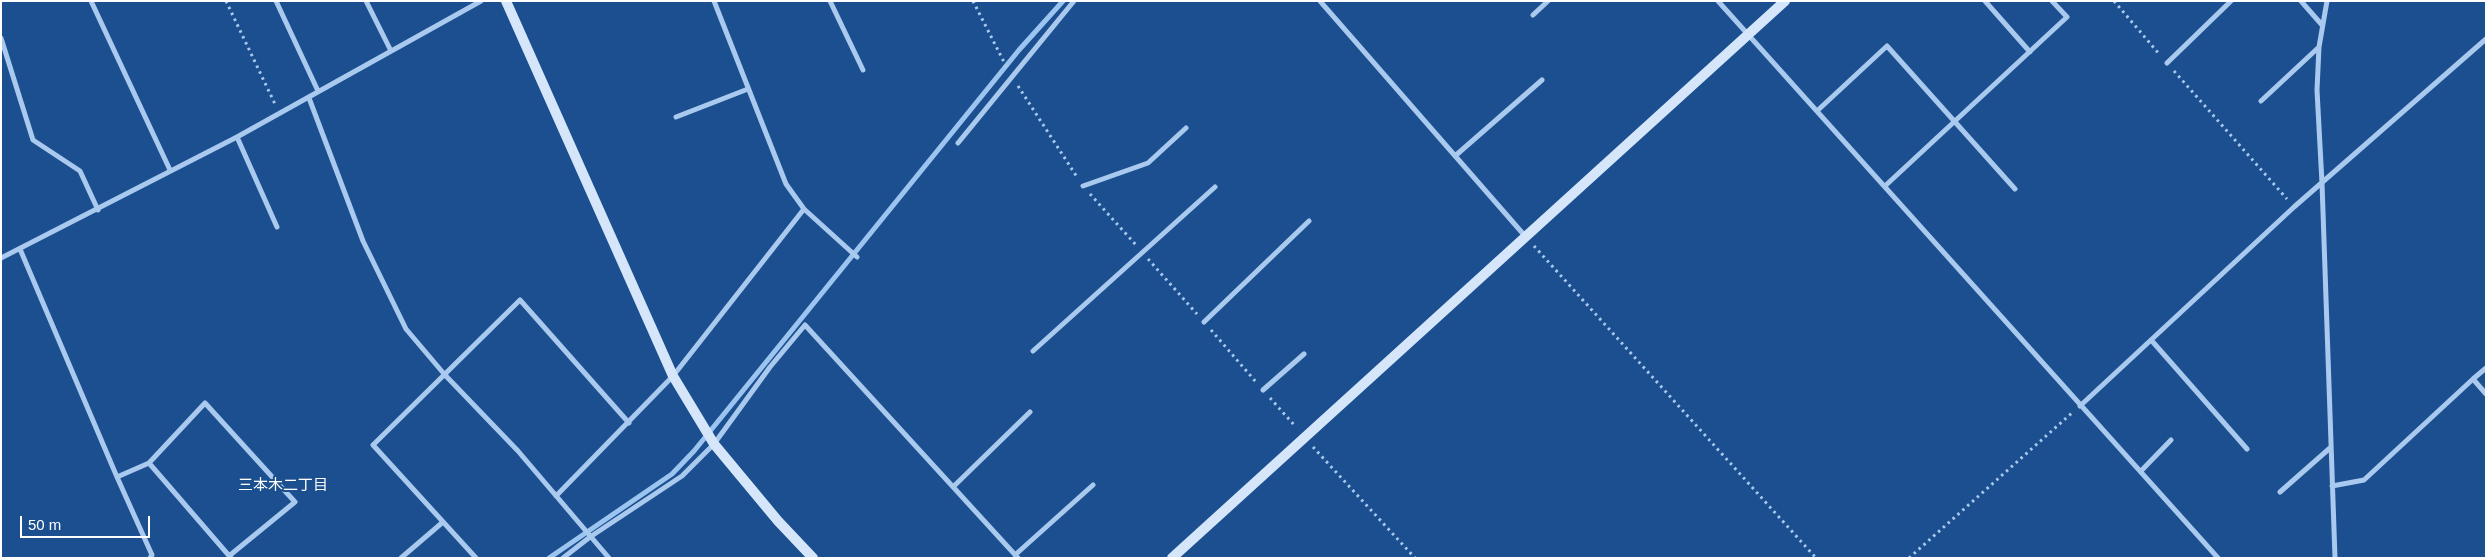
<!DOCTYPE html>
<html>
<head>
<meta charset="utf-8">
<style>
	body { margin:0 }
	#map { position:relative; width:2487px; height:559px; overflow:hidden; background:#1b4f8f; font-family:Arial,sans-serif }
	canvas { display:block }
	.frame { position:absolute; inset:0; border:2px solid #fff; pointer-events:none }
	.scale { position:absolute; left:20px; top:516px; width:130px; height:22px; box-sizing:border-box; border:2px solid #fff; border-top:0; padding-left:6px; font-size:15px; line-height:18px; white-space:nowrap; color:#fff; -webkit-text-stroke:4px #1b4f8f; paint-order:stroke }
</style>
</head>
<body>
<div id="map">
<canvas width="2487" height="559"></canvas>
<div class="frame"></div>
<div class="scale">50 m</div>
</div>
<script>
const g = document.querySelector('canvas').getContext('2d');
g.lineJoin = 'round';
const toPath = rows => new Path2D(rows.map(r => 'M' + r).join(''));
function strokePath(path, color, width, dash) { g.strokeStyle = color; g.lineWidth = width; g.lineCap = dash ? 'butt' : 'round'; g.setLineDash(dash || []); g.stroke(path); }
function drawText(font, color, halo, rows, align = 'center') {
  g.font = font + ' Arial,"Noto Sans JP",sans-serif'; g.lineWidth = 4; g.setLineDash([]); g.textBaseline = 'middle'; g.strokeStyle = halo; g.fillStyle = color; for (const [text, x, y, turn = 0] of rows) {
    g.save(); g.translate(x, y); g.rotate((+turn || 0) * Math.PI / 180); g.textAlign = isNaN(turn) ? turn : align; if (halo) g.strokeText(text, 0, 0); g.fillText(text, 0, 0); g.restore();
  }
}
strokePath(toPath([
	[549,558,672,474,694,451,1019,50,1063,1]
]), '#9cc4f0', 5);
strokePath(toPath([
	[226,1,275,104],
	[973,1,1007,68],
	[2114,1,2160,55],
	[2174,71,2287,199],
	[1018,86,1077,177],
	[1090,194,1136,245],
	[1534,246,1816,558],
	[1148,259,1197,314],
	[1211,330,1256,382],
	[1270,398,1296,427],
	[1313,447,1415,558],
	[1909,558,2073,412]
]), '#a9c9ee', 3, [2.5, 4]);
strokePath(toPath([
	[91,1,170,170],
	[276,1,318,91],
	[366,1,391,51],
	[714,1,786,184,804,209,857,257],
	[830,1,863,70],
	[1320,1,1525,236],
	[1718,1,2218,558],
	[1985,1,2030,52],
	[2301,1,2322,25],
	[2327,1,2319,47,2317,90,2322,183,2335,558],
	[1533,15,1548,1],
	[1,38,33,140,80,171,98,210],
	[2167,63,2231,1],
	[309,98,363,241,406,329,445,375,518,451,609,558],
	[2261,101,2319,47],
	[1817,111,1887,46,2015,189],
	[676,117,748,89],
	[237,137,277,227],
	[958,143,1074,1],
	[1455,156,1542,80],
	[1083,186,1148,163,1186,128],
	[1885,186,2067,17,2052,1],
	[20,249,117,477,149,463,231,558],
	[1,258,237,137,481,1],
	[1204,322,1309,221],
	[2152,341,2247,449],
	[1033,351,1215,187],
	[2473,379,2486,368],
	[1263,390,1304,354],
	[2080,406,2294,207,2486,39],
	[149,463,205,403,295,502,229,556],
	[2141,471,2171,440],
	[117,477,152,555,150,558],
	[2332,486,2364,480,2473,379,2486,394],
	[953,487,1030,412],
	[2280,492,2330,448],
	[556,496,673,376,804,209],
	[1015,555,1093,485],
	[401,558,443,522],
	[476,558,373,445,520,300,629,423],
	[563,558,590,537,682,476,714,444,770,367,805,325,1018,558]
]), '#a9c9ee', 5);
strokePath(toPath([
	[506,1,673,376,714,444,778,521,813,558],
	[1172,558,1785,1]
]), '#d6e6fa', 10);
drawText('15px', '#fff', '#1b4f8f', [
	["三本木二丁目",283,486]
]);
</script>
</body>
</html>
